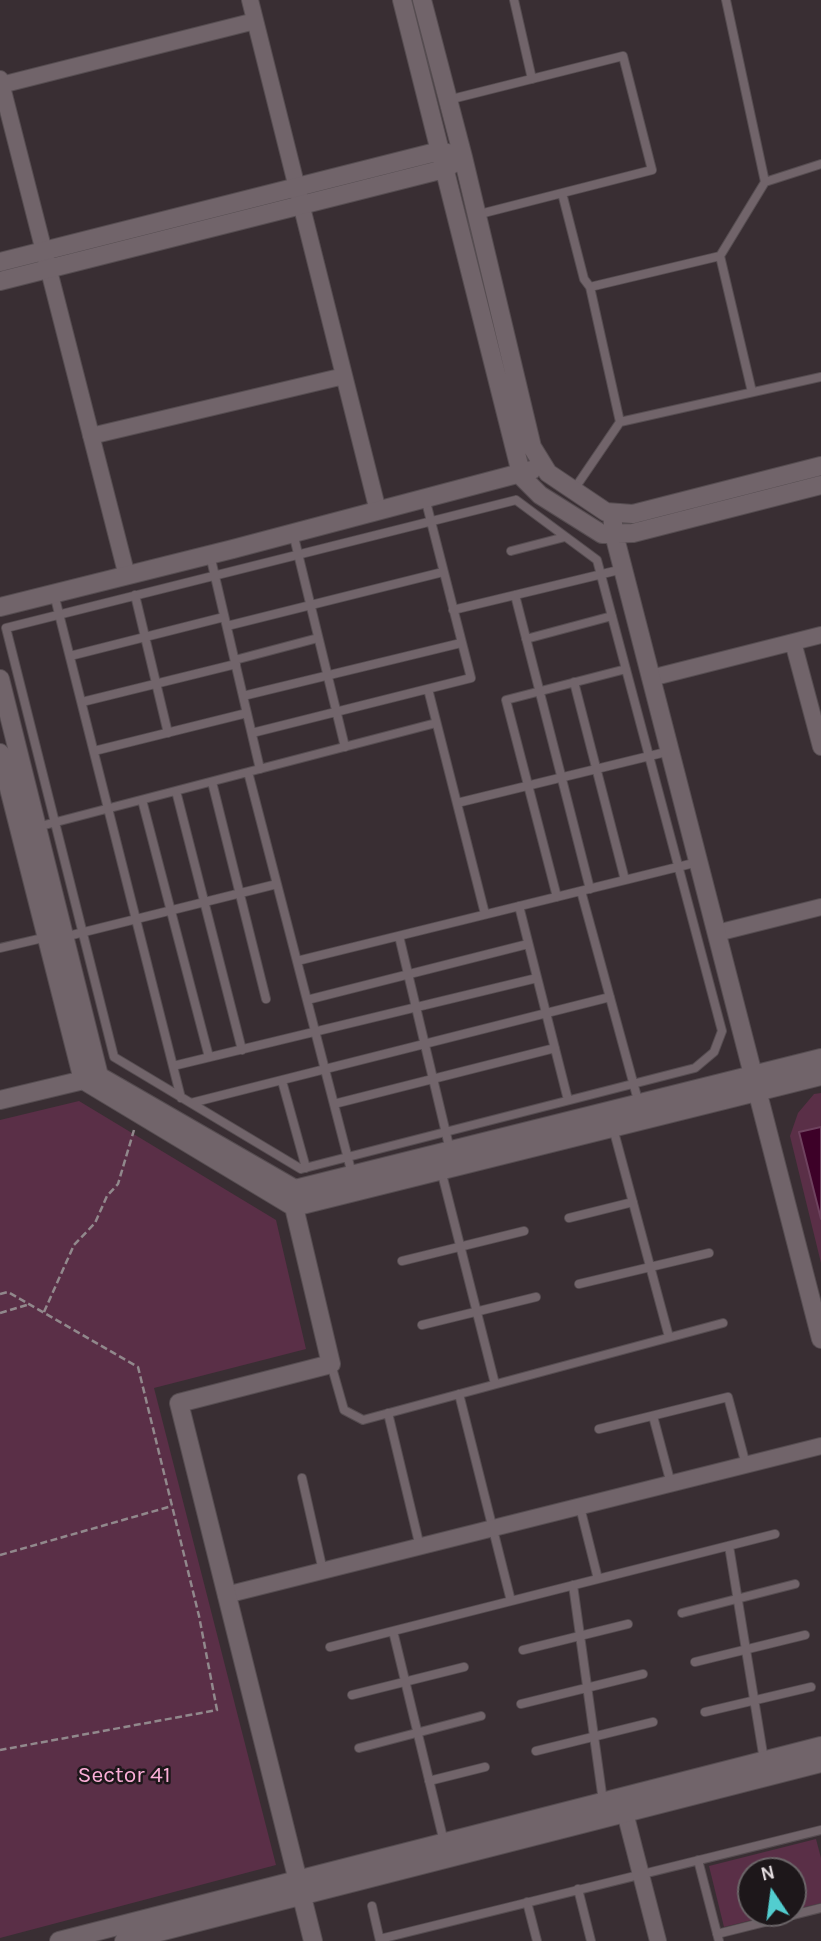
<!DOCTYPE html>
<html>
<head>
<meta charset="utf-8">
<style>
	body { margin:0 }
	#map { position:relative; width:821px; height:1941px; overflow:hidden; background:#392e33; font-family:Karla,sans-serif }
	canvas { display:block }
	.north { position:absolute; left:737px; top:1857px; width:70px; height:70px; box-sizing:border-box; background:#1d171a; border:2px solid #6b6568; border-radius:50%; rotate:347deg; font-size:19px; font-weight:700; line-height:28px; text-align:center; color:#e1dadd }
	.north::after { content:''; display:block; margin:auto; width:24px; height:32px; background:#52cdcf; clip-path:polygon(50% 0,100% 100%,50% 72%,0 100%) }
</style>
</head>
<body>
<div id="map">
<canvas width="821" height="1941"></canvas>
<div class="north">N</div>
</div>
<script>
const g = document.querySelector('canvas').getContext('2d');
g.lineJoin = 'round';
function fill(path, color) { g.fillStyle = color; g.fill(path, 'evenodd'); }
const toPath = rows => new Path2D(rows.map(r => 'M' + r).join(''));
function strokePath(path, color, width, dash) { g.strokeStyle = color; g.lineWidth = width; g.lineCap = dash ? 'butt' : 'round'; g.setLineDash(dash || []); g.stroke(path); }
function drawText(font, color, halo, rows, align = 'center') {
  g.font = font + ' Karla,sans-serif'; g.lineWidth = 5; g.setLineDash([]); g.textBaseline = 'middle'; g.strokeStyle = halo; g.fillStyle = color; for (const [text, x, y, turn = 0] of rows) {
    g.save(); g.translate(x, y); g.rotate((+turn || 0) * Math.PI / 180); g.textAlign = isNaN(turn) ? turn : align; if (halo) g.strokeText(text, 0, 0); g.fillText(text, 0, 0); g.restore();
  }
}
fill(toPath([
	[821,1093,821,1263,790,1136,798,1113,814,1094],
	[79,1101,276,1220,306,1349,154,1388,276,1865,0,1938,0,1120],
	[816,1839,821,1858,821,1903,793,1910,793,1871,751,1871,751,1913,780,1913,724,1927,709,1866]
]), '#5a2f47');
const water = toPath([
	[821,1127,821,1219,799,1132,821,1127]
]);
fill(water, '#3d0128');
strokePath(water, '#6e425e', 2);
const service = toPath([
	[514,0,532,79],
	[726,0,765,182,821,164],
	[448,100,623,56,652,170,476,215],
	[562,193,584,279,590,287,620,422,821,377],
	[720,256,765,182],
	[590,287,720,256,752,392],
	[573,491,620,422],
	[516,500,597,560,722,1031,714,1052,695,1068,301,1169,114,1057,6,628,516,500],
	[293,533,345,747],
	[511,551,565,537],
	[210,555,260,769],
	[54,594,181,1098],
	[135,595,168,733],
	[515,595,590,889],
	[453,610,623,569],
	[227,626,443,572],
	[526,639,612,616],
	[70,656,224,617],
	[235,660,318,638],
	[574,682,625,880],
	[428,689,485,914],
	[243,696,461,643],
	[82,702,236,664],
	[252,733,471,678,425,498],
	[94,751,247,713],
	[248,772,352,1174],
	[212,782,266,999],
	[176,791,242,1050],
	[142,800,209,1057],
	[457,803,670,751],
	[37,827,436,723],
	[581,891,639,1104],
	[557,897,506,700,626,669],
	[519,906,568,1100],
	[399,936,450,1150],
	[64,937,277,884],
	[0,948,47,937],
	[297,961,698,862],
	[307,1000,528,944],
	[173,1066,537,978],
	[282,1081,306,1168],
	[191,1103,610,997],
	[334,1104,555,1048],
	[613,1128,669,1337],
	[441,1170,495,1384],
	[569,1218,633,1202],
	[402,1261,524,1231],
	[579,1284,709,1253],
	[422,1325,536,1297],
	[331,1364,344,1410,363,1420,723,1323],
	[459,1394,511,1601],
	[388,1413,420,1547],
	[653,1416,671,1484],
	[599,1429,728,1397,746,1465],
	[302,1478,323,1571],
	[580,1507,598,1579],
	[729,1546,764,1760],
	[573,1585,603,1801],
	[682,1613,795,1584],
	[393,1631,444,1842],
	[330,1647,775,1534],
	[523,1650,628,1624],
	[695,1662,805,1635],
	[352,1695,464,1667],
	[521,1704,643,1674],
	[705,1712,811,1687],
	[359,1748,481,1716],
	[536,1751,653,1722],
	[429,1781,485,1767],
	[698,1860,719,1941],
	[578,1889,591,1941],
	[527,1902,537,1941],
	[372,1906,380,1941],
	[717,1934,821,1908],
	[380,1939,821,1830]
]);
const minor = toPath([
	[250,0,378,511],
	[0,79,127,576],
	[1,85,255,21],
	[91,436,344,376],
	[793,642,821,747],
	[651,678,821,635],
	[717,933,821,907],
	[226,1595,821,1446],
	[622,1801,658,1941]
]);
const tertiary = toPath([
	[402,0,522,477,540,495,602,534,633,533,821,485],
	[422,0,463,157,532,447,548,473,606,512,633,514,821,466],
	[0,262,440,151,451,154],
	[0,281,444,169,454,163],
	[612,513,614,534,821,1339],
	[0,607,233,549,532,470],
	[0,679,99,1076,295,1189,821,1058],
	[0,753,83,1080,294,1207,821,1076],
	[0,1100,92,1078],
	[294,1196,294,1207,331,1364,179,1403,313,1941],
	[59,1941,821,1746],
	[124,1941,821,1763]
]);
strokePath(service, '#564d51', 10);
strokePath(minor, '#564d51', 18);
strokePath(tertiary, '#564d51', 20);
strokePath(toPath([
	[0,1294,8,1292,138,1367,199,1616,217,1710,0,1750],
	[44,1312,74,1245,95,1223,107,1196,118,1184,134,1130],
	[0,1313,30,1304],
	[0,1555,172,1506]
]), '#91888c', 2.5, [7, 3.5]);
strokePath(service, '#71646a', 8);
strokePath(minor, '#71646a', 16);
strokePath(tertiary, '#71646a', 18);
drawText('23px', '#fcafd8', '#1d171a', [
	["Sector 41",124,1775]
]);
</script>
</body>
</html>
